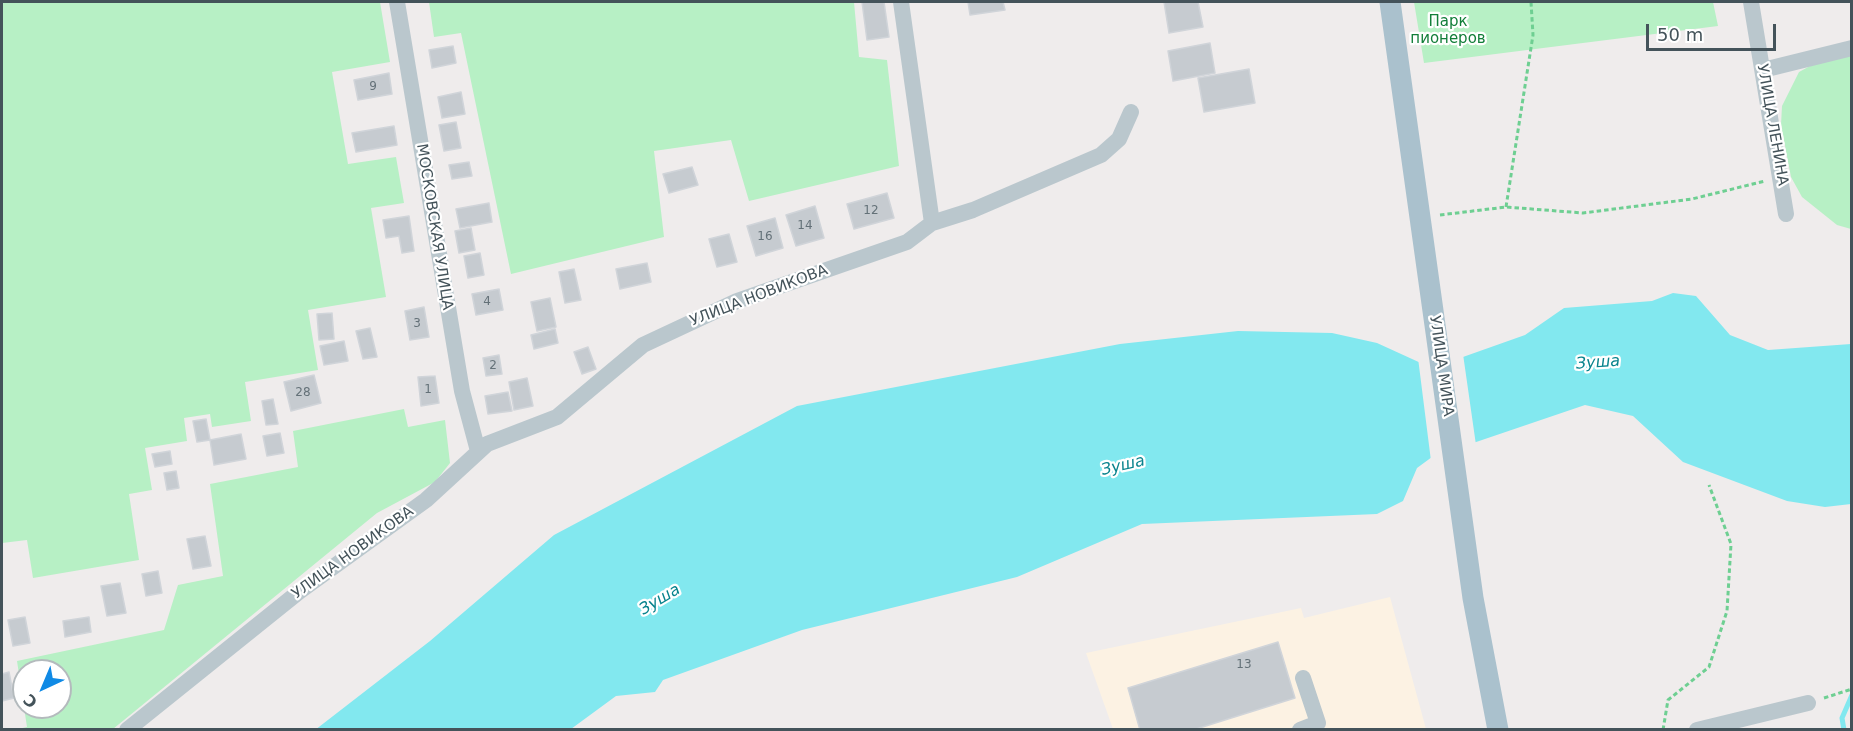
<!DOCTYPE html>
<html>
<head>
<meta charset="utf-8">
<style>
	body { margin:0 }
	#map { position:relative; width:1853px; height:731px; overflow:hidden; background:#efecec; font-family:"DejaVu Sans",sans-serif }
	canvas { display:block }
	.frame { position:absolute; inset:0; border:3px solid #44535a; pointer-events:none }
	.north { position:absolute; left:12px; top:659px; width:60px; height:60px; box-sizing:border-box; background:#fff; border:2px solid #b4babd; border-radius:50%; rotate:224deg; font-size:16px; font-weight:700; line-height:24px; text-align:center; color:#44535a }
	.north::after { content:''; display:block; margin:auto; width:21px; height:27px; background:#108ae5; clip-path:polygon(50% 0,100% 100%,50% 72%,0 100%) }
	.scale { position:absolute; left:1646px; top:24px; width:130px; height:27px; box-sizing:border-box; border:3px solid #44535a; border-top:0; padding-left:8px; font-size:18px; line-height:21px; white-space:nowrap; color:#44535a; -webkit-text-stroke:4px #fff; paint-order:stroke }
</style>
</head>
<body>
<div id="map">
<canvas width="1853" height="731"></canvas>
<div class="frame"></div>
<div class="north">С</div>
<div class="scale">50 m</div>
</div>
<script>
const g = document.querySelector('canvas').getContext('2d');
g.lineJoin = 'round';
function fill(path, color) { g.fillStyle = color; g.fill(path, 'evenodd'); }
const toPath = rows => new Path2D(rows.map(r => 'M' + r).join(''));
function strokePath(path, color, width, dash) { g.strokeStyle = color; g.lineWidth = width; g.lineCap = dash ? 'butt' : 'round'; g.setLineDash(dash || []); g.stroke(path); }
function drawText(font, color, halo, rows, align = 'center') {
  g.font = font + ' "DejaVu Sans",sans-serif'; g.lineWidth = 4.5; g.setLineDash([]); g.textBaseline = 'middle'; g.strokeStyle = halo; g.fillStyle = color; for (const [text, x, y, turn = 0] of rows) {
    g.save(); g.translate(x, y); g.rotate((+turn || 0) * Math.PI / 180); g.textAlign = isNaN(turn) ? turn : align; if (halo) g.strokeText(text, 0, 0); g.fillText(text, 0, 0); g.restore();
  }
}
fill(toPath([
	[1390,597,1426,729,1113,729,1086,653,1301,608,1304,618]
]), '#fcf2e3');
fill(toPath([
	[2,2,380,2,390,62,332,72,348,164,396,157,404,203,371,208,386,297,308,310,318,370,245,382,251,421,212,427,210,414,184,418,187,441,145,448,152,490,129,494,139,560,33,578,27,540,2,543],
	[429,2,854,2,859,57,887,60,899,166,749,201,731,140,654,151,664,237,511,274,461,33,434,37],
	[1414,2,1713,2,1718,26,1424,63],
	[1851,54,1851,229,1837,225,1802,197,1791,177,1781,125,1782,106,1799,72,1821,60],
	[404,409,408,427,445,420,450,463,435,482,377,513,113,729,18,729,27,727,17,661,164,630,178,585,223,576,210,484,298,467,293,431],
	[24,671,60,671,60,707,24,707]
]), '#b7f0c5');
fill(toPath([
	[1673,293,1696,296,1730,335,1768,350,1851,344,1851,504,1825,507,1787,501,1683,462,1633,416,1585,405,1432,457,1417,468,1403,501,1377,514,1142,524,1017,577,802,630,663,680,655,692,616,696,571,729,315,730,430,641,554,535,797,406,1120,344,1238,331,1332,333,1377,343,1423,364,1446,363,1525,335,1564,308,1652,301]
]), '#82e8ef');
fill(toPath([
	[1463,354,1476,445,1431,461,1418,358,1424,361,1445,360]
]), '#efecec');
strokePath(toPath([
	[1844,730,1842,718,1852,695]
]), '#82e8ef', 5);
const building = toPath([
	[862,2,884,2,889,37,867,40,862,2],
	[968,2,1003,2,1005,10,970,15,968,2],
	[1164,2,1198,2,1203,27,1169,33,1164,2],
	[1210,43,1215,73,1173,81,1168,51,1210,43],
	[453,46,456,63,432,68,429,50,453,46],
	[1249,69,1255,103,1204,112,1198,78,1249,69],
	[389,73,392,94,358,100,354,80,389,73],
	[461,92,465,114,442,118,438,97,461,92],
	[456,122,461,148,444,151,439,125,456,122],
	[394,126,397,145,356,152,352,133,394,126],
	[469,162,472,176,452,179,449,165,469,162],
	[692,167,698,185,669,193,663,174,692,167],
	[887,193,894,218,854,229,847,204,887,193],
	[489,203,492,222,460,228,456,209,489,203],
	[815,206,824,238,796,246,786,215,815,206],
	[409,216,414,251,402,253,399,236,386,238,383,220,409,216],
	[775,218,783,248,756,256,747,226,775,218],
	[471,228,475,250,459,253,455,231,471,228],
	[729,234,737,262,717,267,709,239,729,234],
	[480,253,484,275,468,278,464,256,480,253],
	[647,263,651,282,620,289,616,269,647,263],
	[574,269,581,300,565,303,559,272,574,269],
	[499,289,503,310,476,315,472,294,499,289],
	[550,298,556,327,537,331,531,302,550,298],
	[424,307,429,337,410,340,405,311,424,307],
	[332,313,334,339,319,340,317,314,332,313],
	[370,328,377,357,363,359,356,331,370,328],
	[555,329,558,343,534,349,531,335,555,329],
	[344,341,348,361,324,365,320,346,344,341],
	[588,347,596,369,582,374,574,352,588,347],
	[499,355,502,374,486,376,483,358,499,355],
	[314,375,321,403,291,411,284,382,314,375],
	[435,376,439,403,421,406,418,377,435,376],
	[527,378,533,406,514,410,509,382,527,378],
	[508,392,512,411,488,414,485,396,508,392],
	[273,399,278,424,266,425,262,401,273,399],
	[206,419,210,440,197,442,193,421,206,419],
	[280,433,284,453,267,456,263,436,280,433],
	[241,434,246,459,214,465,210,440,241,434],
	[170,451,172,464,155,467,152,454,170,451],
	[176,471,179,488,167,490,164,473,176,471],
	[205,536,211,566,193,569,187,539,205,536],
	[158,571,162,593,146,596,142,574,158,571],
	[120,583,126,613,107,616,101,586,120,583],
	[25,617,30,643,13,646,8,620,25,617],
	[89,617,91,632,65,637,63,621,89,617],
	[1278,642,1295,698,1193,730,1140,730,1128,688,1278,642],
	[9,672,14,698,2,701,2,674,9,672]
]);
fill(building, '#c6cbd0');
strokePath(building, '#d0d4d9', 1.5);
strokePath(toPath([
	[1506,207,1533,35,1531,2],
	[1440,215,1506,207,1583,213,1692,199,1765,181],
	[1824,698,1852,689],
	[1663,730,1668,700,1709,667,1727,611,1731,544,1709,485]
]), '#6ecf92', 3, [4.5, 3]);
strokePath(toPath([
	[397,2,462,391,478,451],
	[901,2,932,223],
	[1751,2,1786,214],
	[1763,70,1852,48],
	[127,730,300,591,426,500,487,444,557,417,643,345,737,301,907,242,932,223,973,210,1101,155,1119,139,1131,112],
	[1300,730,1318,723,1303,678],
	[1697,730,1808,703]
]), '#bac7cd', 16);
strokePath(toPath([
	[1390,2,1473,598,1498,730]
]), '#aac1cd', 21);
drawText('12px', '#647178', null, [
	["9",373,87],
	["12",871,211],
	["14",805,226],
	["16",765,237],
	["4",487,302],
	["3",417,324],
	["2",493,366],
	["1",428,390],
	["28",303,393],
	["13",1244,665]
]);
drawText('15px', '#127e39', '#fff', [
	["Парк",1448,22],
	["пионеров",1448,39]
]);
drawText('15px', '#44535a', '#fff', [
	["УЛИЦА ЛЕНИНА",1772,125,80],
	["МОСКОВСКАЯ УЛИЦА",434,227,81],
	["УЛИЦА НОВИКОВА",759,296,-21],
	["УЛИЦА МИРА",1441,366,82],
	["УЛИЦА НОВИКОВА",353,553,-36]
]);
drawText('italic 16px', '#08838d', '#fff', [
	["Зуша",1598,363,-4],
	["Зуша",1123,466,-13],
	["Зуша",660,600,-31]
]);
</script>
</body>
</html>
